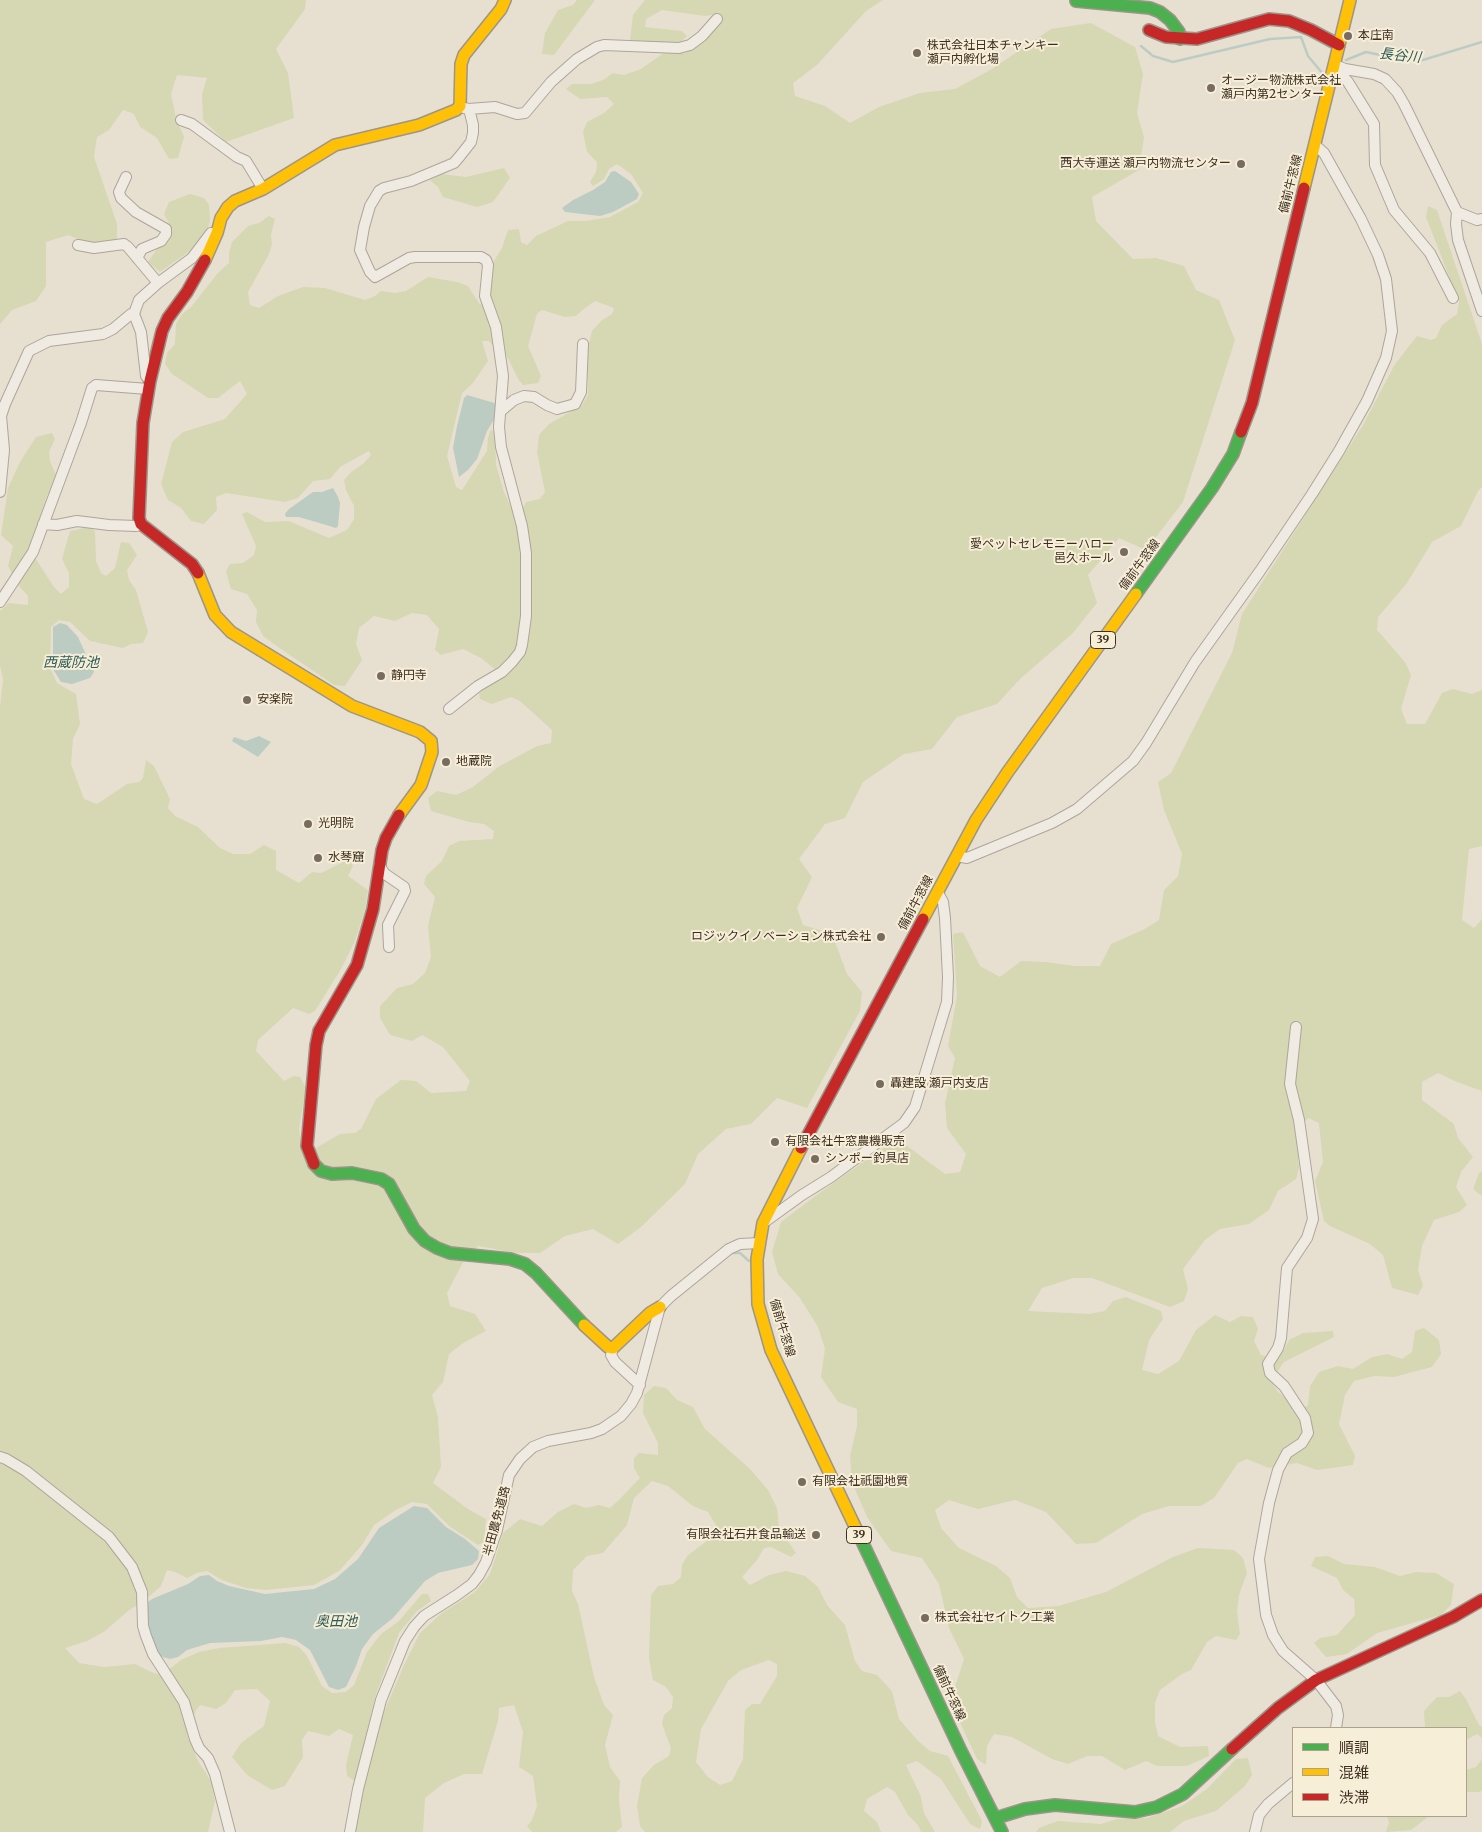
<!DOCTYPE html>
<html>
<head>
<meta charset="utf-8">
<style>
	body { margin:0 }
	#map { position:relative; width:1482px; height:1832px; overflow:hidden; background:#e7e0d1; font-family:Merriweather,"Noto Sans JP",serif }
	canvas { display:block }
	.legend { position:absolute; left:1292px; top:1727px; width:175px; height:90px; box-sizing:border-box; background:#f7eed8; border:1px solid #ada18e; margin:0; padding:6px 9px; list-style:none; font-size:15px; color:#3d2e20 }
	.legend li { display:flex; align-items:center; gap:10px; height:25px }
	.legend b { width:25px; border:1px solid #ada18e }
</style>
</head>
<body>
<div id="map">
<canvas width="1482" height="1832"></canvas>
<ul class="legend">
<li><b style="height:6px;background:#4caf50"></b>順調</li>
<li><b style="height:6px;background:#ffc107"></b>混雑</li>
<li><b style="height:6px;background:#c62828"></b>渋滞</li>
</ul>
</div>
<script>
const g = document.querySelector('canvas').getContext('2d');
g.lineJoin = 'round';
function fill(path, color) { g.fillStyle = color; g.fill(path, 'evenodd'); }
const toPath = rows => new Path2D(rows.map(r => 'M' + r).join(''));
function strokePath(path, color, width, dash) { g.strokeStyle = color; g.lineWidth = width; g.lineCap = dash ? 'butt' : 'round'; g.setLineDash(dash || []); g.stroke(path); }
function drawText(font, color, halo, rows, align = 'center') {
  g.font = font + ' Merriweather,"Noto Sans JP",serif'; g.lineWidth = 4; g.setLineDash([]); g.textBaseline = 'middle'; g.strokeStyle = halo; g.fillStyle = color; for (const [text, x, y, turn = 0] of rows) {
    g.save(); g.translate(x, y); g.rotate((+turn || 0) * Math.PI / 180); g.textAlign = isNaN(turn) ? turn : align; if (halo) g.strokeText(text, 0, 0); g.fillText(text, 0, 0); g.restore();
  }
}
fill(toPath([
	[0,0,306,0,305,9,276,49,288,73,294,118,226,142,203,120,202,94,207,78,177,75,171,94,176,118,184,137,178,158,169,159,157,138,140,127,134,114,123,110,109,130,97,137,94,157,117,224,117,242,89,244,68,235,46,242,46,286,36,301,12,310,0,324],
	[577,0,595,0,554,55,542,54,545,33,558,10,573,5],
	[645,0,883,0,866,11,817,65,793,83,795,96,825,106,850,123,879,107,920,93,955,89,992,69,1051,29,1091,23,1135,47,1143,74,1137,113,1144,137,1139,170,1092,197,1096,221,1133,259,1156,258,1184,266,1196,290,1219,300,1235,340,1183,502,1146,550,1119,538,1088,575,1097,603,1072,634,1020,679,997,704,957,717,932,749,904,754,863,782,845,818,825,824,799,859,812,877,797,908,803,925,832,934,847,974,862,992,860,1011,807,1108,777,1098,751,1124,726,1129,698,1154,685,1184,641,1227,618,1244,593,1229,565,1236,540,1253,516,1253,478,1246,463,1262,447,1293,450,1306,475,1314,486,1331,463,1343,449,1354,443,1382,432,1395,438,1417,441,1467,433,1483,468,1509,486,1519,484,1542,478,1545,449,1526,427,1504,412,1502,396,1510,374,1525,362,1545,339,1571,314,1585,266,1590,246,1588,222,1580,207,1571,197,1573,187,1578,175,1572,167,1570,161,1586,145,1600,128,1611,105,1631,87,1641,65,1648,79,1663,104,1667,135,1664,151,1672,162,1675,181,1660,199,1652,219,1648,285,1643,299,1647,307,1656,322,1686,332,1693,346,1692,354,1685,367,1652,381,1634,399,1621,422,1594,428,1594,431,1601,417,1611,399,1633,376,1694,355,1781,347,1776,346,1765,353,1735,339,1729,329,1736,308,1731,302,1740,303,1757,285,1786,272,1790,247,1775,232,1757,241,1743,264,1726,270,1701,257,1689,235,1690,226,1703,216,1709,200,1705,196,1710,187,1735,198,1761,211,1781,215,1801,208,1832,0,1832,0,707,3,680,0,665,0,611,9,603,28,605,28,596,19,586,8,566,13,546,1,535,8,488,20,462,36,437,52,433,55,439,49,452,50,461,56,475,46,498,30,550,54,587,61,594,69,587,69,573,62,559,70,531,89,527,95,531,96,561,101,573,106,576,115,568,121,542,129,543,137,555,127,570,129,580,136,590,148,632,143,643,131,644,123,648,90,641,70,622,59,620,51,627,50,668,57,683,76,694,80,724,73,739,71,764,84,799,97,804,127,784,139,782,143,778,146,760,154,766,170,799,168,808,175,816,198,827,220,848,233,854,250,854,264,845,276,851,276,870,299,883,312,872,321,873,349,859,353,866,348,876,368,890,365,910,355,941,341,969,315,1011,309,1014,293,1008,258,1040,256,1051,284,1081,294,1076,300,1077,306,1088,299,1129,301,1142,314,1149,340,1134,355,1133,361,1129,376,1099,401,1080,416,1081,431,1093,466,1091,470,1081,443,1047,422,1035,412,1041,390,1035,380,1018,380,1006,397,988,413,984,425,973,431,957,428,926,435,897,424,884,426,876,442,861,449,846,459,841,493,839,494,831,484,824,469,822,431,811,428,798,437,791,456,795,473,787,498,767,537,746,551,743,552,730,520,701,511,697,492,704,480,699,479,693,497,679,496,670,481,658,463,649,441,655,435,650,439,629,427,615,412,613,395,621,374,616,359,628,356,644,362,660,345,686,334,685,281,649,263,636,256,622,257,610,247,594,231,589,226,571,230,564,243,563,254,555,256,546,242,514,247,512,265,522,289,521,329,538,347,530,354,519,354,506,346,490,344,480,350,473,364,463,371,455,369,451,340,467,330,479,313,481,298,498,285,502,226,493,216,497,217,510,204,524,191,521,181,508,168,500,161,484,172,442,183,432,225,419,247,394,240,381,218,398,208,398,172,374,165,364,167,353,175,344,176,324,182,314,191,307,217,274,229,263,229,253,232,242,248,226,259,223,269,216,275,219,271,235,272,245,268,256,248,292,250,305,259,308,278,296,303,287,325,288,365,300,375,296,381,291,395,293,406,291,428,277,457,282,468,286,480,305,487,295,488,283,494,261,502,248,508,230,519,229,521,242,527,245,536,236,568,221,586,221,610,217,638,202,643,193,631,174,617,164,609,169,604,179,593,186,590,182,596,172,597,162,587,152,583,132,587,122,604,113,614,104,607,97,580,99,566,89,572,84,591,84,603,80,613,73,624,75,641,69,665,52,685,53,703,39,717,14,705,16,662,10,646,19,645,27,682,31,687,36,681,42,643,42,630,40,633,15],
	[595,301,614,308,612,314,601,321,592,331,587,351,588,395,582,405,549,424,539,435,537,452,545,492,540,499,526,502,522,510,513,512,504,492,496,465,495,434,491,429,488,438,487,451,462,490,456,487,447,456,462,393,473,383,488,361,482,341,489,341,495,348,508,358,518,379,523,385,538,383,541,376,528,346,537,314,542,310,565,317,576,316,585,308],
	[504,168,510,178,493,202,477,207,443,197,438,187,430,180,442,174,466,177],
	[190,194,204,198,209,205,210,220,207,233,187,253,160,272,148,262,157,249,169,240,172,229,164,214,169,202],
	[1428,206,1437,210,1482,344,1482,487,1478,491,1461,526,1432,542,1407,583,1378,617,1377,630,1405,662,1411,675,1401,709,1407,724,1425,724,1442,693,1453,689,1472,694,1482,690,1482,846,1469,849,1462,920,1474,928,1482,919,1482,1091,1457,1082,1438,1073,1422,1082,1422,1100,1454,1124,1458,1138,1473,1157,1461,1172,1456,1187,1467,1205,1459,1212,1434,1220,1422,1246,1418,1270,1423,1285,1418,1295,1392,1288,1383,1255,1370,1244,1330,1226,1324,1221,1315,1181,1323,1162,1319,1123,1308,1118,1296,1132,1299,1168,1296,1179,1278,1191,1269,1210,1249,1224,1220,1229,1205,1240,1183,1269,1188,1289,1184,1301,1170,1307,1092,1278,1073,1278,1042,1288,1028,1311,1089,1314,1105,1311,1113,1301,1126,1297,1161,1311,1163,1319,1149,1340,1142,1370,1158,1374,1179,1361,1196,1330,1215,1315,1230,1322,1241,1316,1253,1317,1258,1329,1254,1341,1261,1355,1274,1359,1284,1350,1289,1340,1303,1333,1333,1331,1334,1337,1284,1362,1271,1381,1278,1392,1300,1410,1308,1405,1310,1386,1319,1372,1338,1366,1353,1369,1372,1357,1387,1354,1402,1359,1412,1352,1415,1331,1424,1328,1439,1340,1441,1354,1432,1367,1394,1377,1374,1376,1354,1381,1345,1395,1339,1424,1355,1456,1353,1465,1317,1470,1297,1463,1269,1468,1247,1459,1238,1463,1214,1498,1201,1506,1169,1506,1142,1514,1096,1543,1076,1544,1046,1512,1015,1500,978,1509,949,1500,935,1510,941,1528,959,1548,996,1566,1010,1578,1017,1597,1028,1608,1058,1606,1106,1592,1173,1557,1198,1548,1234,1550,1243,1558,1247,1573,1239,1595,1237,1611,1240,1634,1236,1640,1216,1636,1207,1642,1191,1670,1182,1674,1160,1690,1155,1703,1155,1722,1158,1736,1180,1747,1208,1746,1209,1756,1187,1766,1157,1766,1146,1761,1125,1770,1102,1756,1087,1756,1068,1764,1052,1759,1012,1737,994,1734,987,1746,986,1765,977,1759,954,1710,954,1690,964,1659,949,1628,939,1584,922,1558,891,1551,867,1517,852,1482,850,1456,857,1426,857,1409,838,1402,821,1377,825,1349,818,1327,800,1298,778,1274,772,1252,781,1222,814,1197,883,1148,903,1143,945,1174,960,1172,966,1154,947,1128,945,1103,955,1058,948,1046,957,996,953,934,963,932,980,966,1000,977,1021,961,1046,962,1075,966,1100,966,1111,944,1145,929,1159,920,1164,890,1178,876,1182,854,1164,810,1158,782,1171,773,1232,653,1242,614,1363,425,1395,364,1417,336,1431,340,1436,338,1442,325,1457,314,1459,302,1426,217],
	[1482,1171,1482,1196,1473,1189,1479,1173],
	[654,1386,666,1388,677,1400,693,1407,705,1429,750,1469,768,1490,777,1508,779,1528,796,1553,791,1557,771,1547,764,1548,757,1560,742,1577,750,1585,769,1575,786,1571,805,1576,818,1587,827,1605,845,1625,855,1661,862,1671,877,1675,892,1691,899,1719,918,1741,930,1751,948,1756,982,1821,980,1829,970,1824,941,1779,917,1761,906,1765,921,1797,924,1813,935,1832,921,1832,918,1825,908,1815,895,1792,887,1787,867,1799,864,1811,877,1822,881,1832,645,1832,640,1826,637,1806,642,1778,654,1765,669,1756,671,1748,662,1724,664,1715,672,1708,673,1697,666,1687,653,1680,649,1658,651,1595,658,1586,673,1584,681,1577,682,1565,687,1556,712,1537,716,1525,708,1512,693,1506,668,1486,652,1481,634,1498,627,1525,603,1553,587,1556,573,1570,572,1591,578,1604,594,1677,604,1705,613,1715,605,1745,610,1767,620,1781,619,1799,622,1827,616,1832,532,1832,527,1826,532,1820,537,1806,533,1776,519,1767,523,1732,514,1705,499,1708,498,1721,482,1774,464,1774,444,1783,425,1798,423,1832,353,1832,381,1719,404,1665,420,1633,442,1613,475,1592,490,1574,503,1533,520,1519,542,1526,558,1512,574,1504,586,1508,599,1505,610,1508,619,1500,640,1478,634,1468,634,1458,639,1453,658,1455,658,1443,643,1413,644,1395],
	[769,1660,777,1664,777,1676,760,1704,752,1704,745,1710,743,1759,732,1781,720,1785,708,1777,696,1762,701,1729,728,1681,741,1670],
	[1328,1556,1344,1564,1375,1567,1400,1576,1416,1572,1436,1573,1454,1584,1451,1605,1441,1615,1377,1633,1347,1654,1326,1657,1314,1643,1320,1638,1337,1635,1355,1615,1354,1599,1343,1590,1337,1578,1311,1566,1315,1557],
	[1460,1691,1466,1699,1479,1725,1482,1727,1482,1738,1477,1734,1466,1740,1466,1728,1425,1728,1424,1711,1437,1697,1449,1697],
	[1248,1758,1252,1775,1245,1786,1216,1811,1184,1821,1170,1832,1036,1832,1039,1828,1058,1821,1101,1824,1117,1819,1147,1818,1182,1806,1207,1789,1236,1759],
	[1482,1759,1482,1790,1479,1792,1466,1792,1466,1770,1476,1767],
	[1387,1816,1429,1816,1411,1830,1386,1832,1389,1823]
]), '#d6d7b3');
fill(toPath([
	[615,171,631,182,639,194,637,199,613,212,600,216,565,212,562,208,573,200,593,190,605,182,611,172],
	[467,395,498,404,498,413,487,431,477,459,468,470,459,477,453,448,457,426,464,398],
	[333,488,338,497,340,503,338,526,336,528,299,517,286,517,285,514,289,509,313,492,322,492],
	[60,623,67,625,78,637,94,672,90,678,72,684,61,682,53,669,53,627],
	[259,736,271,742,258,757,232,741,234,737,246,741],
	[414,1506,427,1508,446,1527,465,1539,479,1551,478,1559,472,1565,438,1573,425,1581,393,1618,373,1634,362,1649,356,1666,346,1687,338,1690,329,1687,310,1650,296,1640,282,1637,261,1641,210,1643,187,1650,178,1657,170,1659,160,1656,155,1649,147,1627,147,1603,152,1599,188,1584,200,1576,209,1575,217,1581,229,1586,265,1594,314,1589,335,1579,358,1559,379,1528]
]), '#bcccc2');
strokePath(toPath([
	[1141,46,1153,56,1173,62,1270,39,1301,37,1308,56,1323,74],
	[1346,60,1366,52,1409,61,1423,60,1482,42],
	[731,1253,740,1253,749,1261]
]), '#bcccc2', 2.5);
const street = toPath([
	[1335,65,1345,69,1374,74,1385,79,1397,92,1404,104,1457,212,1456,224,1458,240,1482,311],
	[1335,66,1348,82,1374,124,1375,165,1394,210,1430,253,1453,298],
	[464,108,469,109,495,107,517,114,525,113,551,82,577,59,597,47,604,45,679,48,690,45,702,36,717,19],
	[181,120,192,124,237,157,246,161,263,189],
	[126,177,119,192,121,198,136,212,166,229,166,234,161,241,142,249,137,258],
	[1457,212,1477,220,1482,219],
	[78,245,94,248,124,244,128,247,158,283],
	[150,381,146,376,141,332,134,314,136,308,139,300,158,283,192,258,211,233],
	[501,411,514,400,524,396,534,397,547,405,557,409,575,404,581,392,583,344],
	[0,492,4,450,1,416,5,404,29,351,49,341,103,334,113,329,131,314,134,314],
	[43,524,57,525,77,521,109,525,136,526,141,524],
	[0,602,33,552,81,423,92,388,96,385,148,389],
	[449,709,478,686,502,672,512,662,520,652,522,645,526,616,526,553,522,526,501,447,499,427,503,376,496,327,485,296,488,265,486,260,481,257,415,257,409,258,375,277,370,272,360,250,364,227,370,206,379,191,384,188,411,181,454,163,460,156,471,142,473,133,473,125,469,109],
	[957,856,967,858,1052,823,1077,809,1133,761,1146,743,1195,662,1260,571,1312,494,1339,451,1367,401,1386,358,1392,331,1386,279,1378,255,1361,219,1324,153,1315,145],
	[379,865,385,874,404,887,405,891,388,925,389,947],
	[1296,1027,1290,1084,1299,1120,1313,1219,1307,1238,1287,1268,1281,1338,1278,1348,1268,1364,1270,1373,1284,1386,1305,1418,1308,1433,1302,1443,1287,1453,1278,1470,1269,1503,1259,1559,1266,1615,1273,1635,1283,1651,1316,1680,1336,1706,1338,1715,1336,1728],
	[766,1221,802,1195,831,1177,904,1123,915,1107,947,1002,948,977,945,918,943,902,938,893],
	[613,1348,611,1355,615,1362,640,1385],
	[0,1457,6,1459,26,1471,109,1537,132,1567,142,1592,143,1626,146,1636,153,1654,184,1702,195,1739,199,1748,208,1758,215,1774,230,1832],
	[350,1832,358,1789,381,1700,405,1641,414,1627,424,1616,457,1595,472,1584,479,1575,486,1562,497,1530,509,1475,520,1459,533,1447,548,1441,591,1433,602,1429,621,1416,631,1404,637,1393,660,1307,671,1296,729,1249,740,1244,759,1243],
	[1255,1832,1259,1815,1268,1804,1293,1783]
]);
const fast = toPath([
	[1076,1,1150,8,1160,12,1170,20,1179,32,1180,39],
	[1136,594,1212,488,1233,454,1241,432],
	[314,1164,321,1171,332,1174,352,1173,381,1179,389,1184,414,1229,425,1241,437,1248,450,1253,510,1259,525,1264,536,1273,584,1325],
	[859,1535,961,1751,1002,1832],
	[996,1818,1025,1809,1055,1805,1135,1812,1157,1807,1183,1794,1232,1749]
]);
const slow = toPath([
	[1304,188,1350,0],
	[205,260,217,233,221,218,228,207,235,201,263,189,335,145,419,125,456,110,460,106,461,64,464,55,501,9,505,0],
	[198,573,215,615,231,632,352,706,420,732,431,741,432,752,421,785,399,815],
	[923,919,976,820,1007,773,1136,594],
	[801,1148,763,1223,757,1259,758,1304,771,1350,859,1535],
	[584,1325,608,1347,613,1348,650,1313,660,1307]
]);
const jam = toPath([
	[1149,30,1166,37,1197,39,1269,19,1289,21,1311,30,1339,45],
	[1241,432,1252,403,1304,188],
	[198,573,192,564,141,524,139,518,143,423,150,381,162,331,168,318,187,292,205,260],
	[801,1148,923,919],
	[314,1164,307,1146,316,1045,319,1031,357,965,373,909,382,850,386,838,399,815],
	[1232,1749,1278,1708,1316,1680,1453,1617,1482,1600]
]);
strokePath(street, '#ada599', 12);
strokePath(fast, '#9c958a', 14);
strokePath(slow, '#9c958a', 14);
strokePath(jam, '#9c958a', 14);
strokePath(street, '#efebe3', 10);
strokePath(fast, '#4caf50', 11);
strokePath(slow, '#ffc107', 11);
strokePath(jam, '#c62828', 11);
for (const [x, y, r, color] of [
	[1348,36,5,"#786c5e"],
	[917,53,5,"#786c5e"],
	[1211,88,5,"#786c5e"],
	[1241,164,5,"#786c5e"],
	[1124,552,5,"#786c5e"],
	[381,676,5,"#786c5e"],
	[247,700,5,"#786c5e"],
	[446,762,5,"#786c5e"],
	[308,824,5,"#786c5e"],
	[318,858,5,"#786c5e"],
	[881,937,5,"#786c5e"],
	[880,1084,5,"#786c5e"],
	[775,1142,5,"#786c5e"],
	[815,1159,5,"#786c5e"],
	[802,1482,5,"#786c5e"],
	[816,1535,5,"#786c5e"],
	[925,1618,5,"#786c5e"]
]) { const dot = new Path2D(); dot.arc(x, y, r, 0, 2 * Math.PI); g.fillStyle = color; g.fill(dot); strokePath(dot, '#f7eed8', 2); }
for (const [x, y, w] of [
	[1103,640,25],
	[859,1535,25]
]) { const box = new Path2D(); box.roundRect(x - w / 2, y - 8.5, w, 17, 4); g.fillStyle = '#f7eed8'; g.fill(box); strokePath(box, '#3d2e20', 1); }
drawText('bold 11px', '#3d2e20', null, [
	["39",1103,640],
	["39",859,1535]
]);
drawText('12px', '#3d2e20', '#f7eed8', [
	["本庄南",1358,36],
	["株式会社日本チャンキー",927,46],
	["瀬戸内孵化場",927,60],
	["オージー物流株式会社",1221,81],
	["瀬戸内第2センター",1221,95],
	["西大寺運送 瀬戸内物流センター",1231,164,"right"],
	["愛ペットセレモニーハロー",1114,545,"right"],
	["邑久ホール",1114,559,"right"],
	["静円寺",391,676],
	["安楽院",257,700],
	["地蔵院",456,762],
	["光明院",318,824],
	["水琴窟",328,858],
	["ロジックイノベーション株式会社",871,937,"right"],
	["轟建設 瀬戸内支店",890,1084],
	["有限会社牛窓農機販売",785,1142],
	["シンポー釣具店",825,1159],
	["有限会社祇園地質",812,1482],
	["有限会社石井食品輸送",806,1535,"right"],
	["株式会社セイトク工業",935,1618]
], 'left');
drawText('12px', '#3d2e20', '#f7eed8', [
	["備前牛窓線",1291,184,-76],
	["備前牛窓線",1140,565,-54],
	["備前牛窓線",916,903,-62],
	["備前牛窓線",782,1328,73],
	["半田農免道路",497,1521,-75],
	["備前牛窓線",949,1693,65]
]);
drawText('italic 14px', '#2f5d5a', '#f7eed8', [
	["長谷川",1400,56,6],
	["西蔵防池",71,663],
	["奥田池",336,1622]
]);
</script>
</body>
</html>
